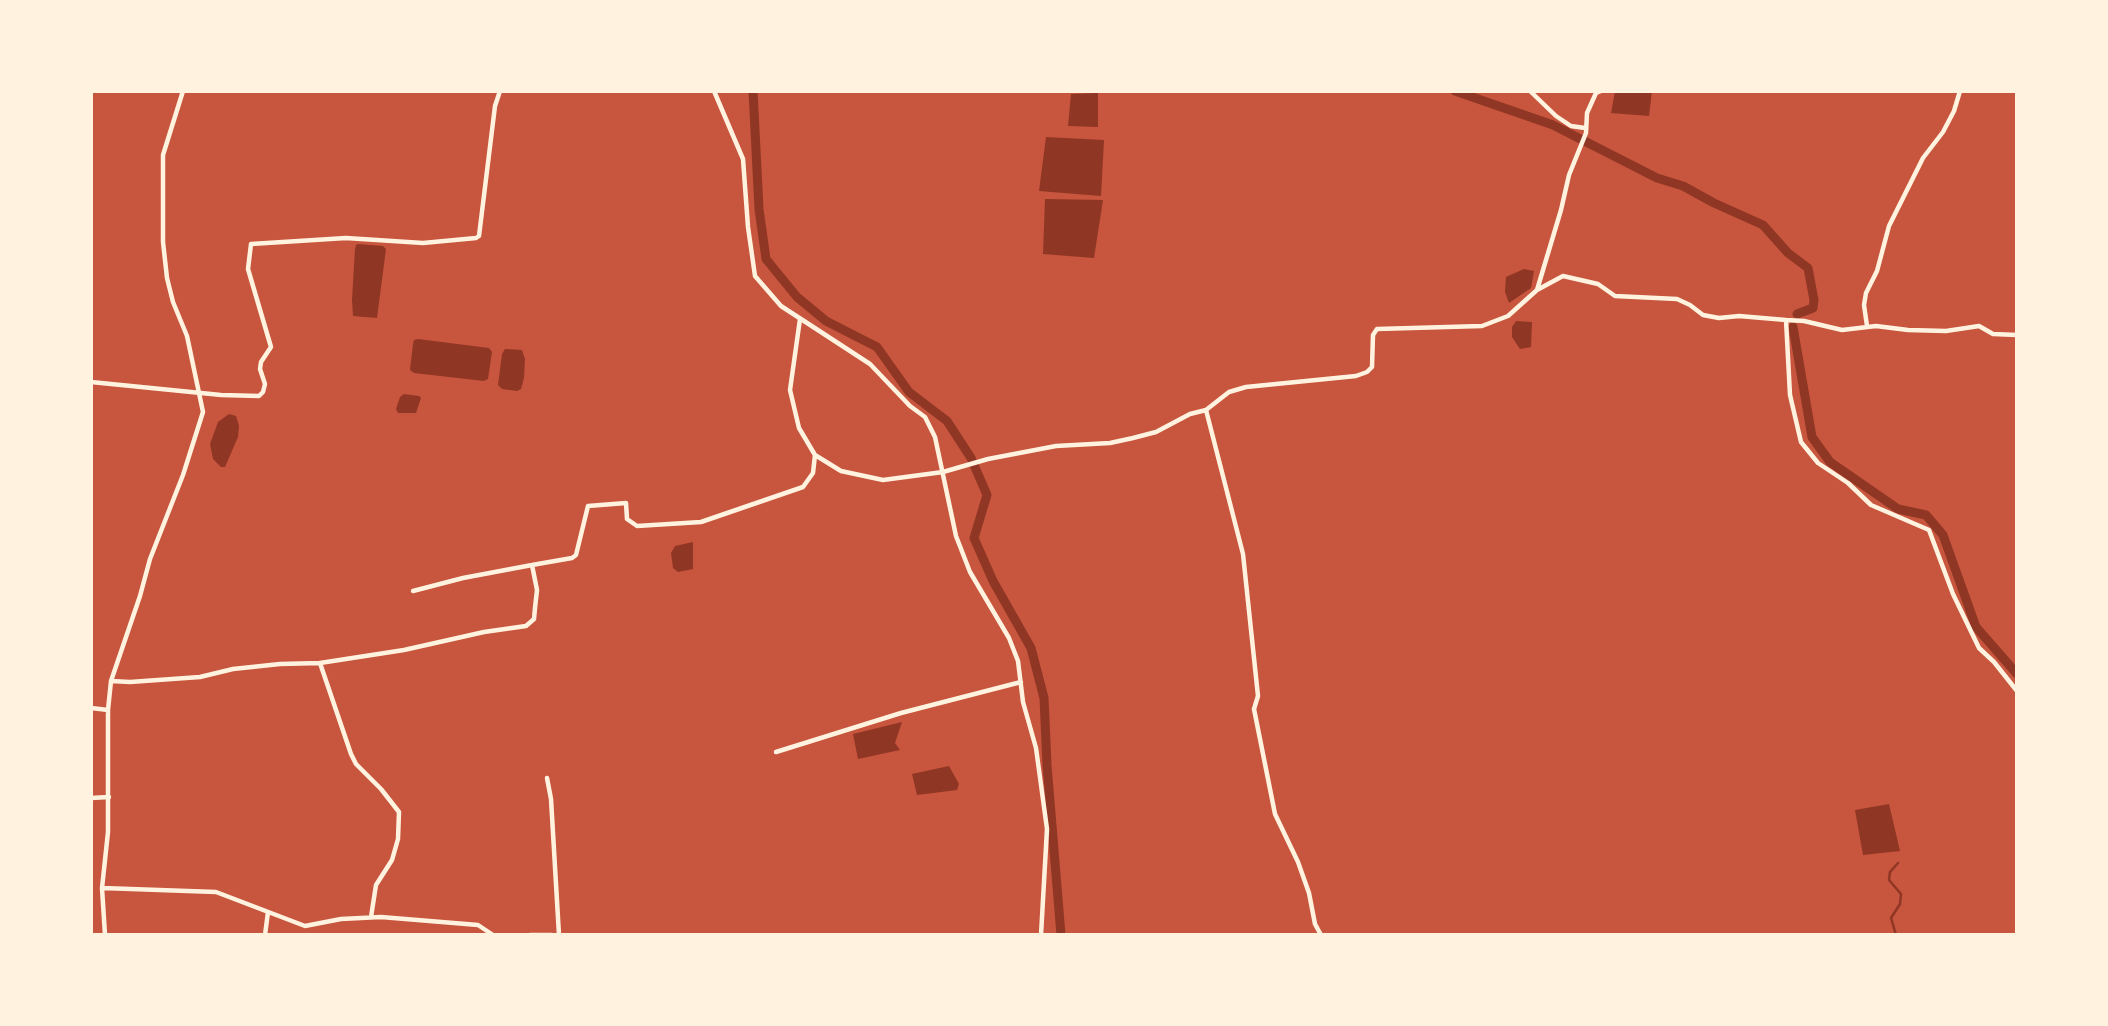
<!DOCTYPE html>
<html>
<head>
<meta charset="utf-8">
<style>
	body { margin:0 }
	#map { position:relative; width:2108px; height:1026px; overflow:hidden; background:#c8553d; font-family:Poppins,sans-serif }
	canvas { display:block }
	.frame { position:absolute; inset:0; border:93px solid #fff3e0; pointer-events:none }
</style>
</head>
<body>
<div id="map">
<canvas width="2108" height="1026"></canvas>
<div class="frame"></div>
</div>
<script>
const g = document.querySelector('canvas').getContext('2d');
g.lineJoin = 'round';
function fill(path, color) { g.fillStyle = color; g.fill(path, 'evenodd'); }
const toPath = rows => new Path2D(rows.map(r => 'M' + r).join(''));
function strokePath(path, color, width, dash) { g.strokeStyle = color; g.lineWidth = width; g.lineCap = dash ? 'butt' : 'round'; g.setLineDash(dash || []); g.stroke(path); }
fill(toPath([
	[1615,91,1652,91,1649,116,1611,113],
	[1098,93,1098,127,1068,126,1071,94],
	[1046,137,1104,140,1101,196,1039,191],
	[1045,199,1103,200,1094,258,1043,254],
	[358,244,383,246,386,249,377,318,353,316,352,300,355,249,356,245],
	[1524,269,1534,271,1531,288,1509,303,1505,292,1506,277],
	[1516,321,1532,322,1531,347,1520,349,1512,337,1512,327],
	[418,339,489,348,492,352,488,379,484,381,414,373,410,370,413,344,414,340],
	[505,349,522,350,525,359,524,378,521,389,517,391,502,389,498,385,502,354],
	[404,394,419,396,421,398,416,413,398,413,396,409,400,397],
	[229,414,236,416,239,426,238,437,225,467,221,467,213,459,210,444,218,422],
	[693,542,693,569,678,572,673,568,671,553,675,546],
	[902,722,895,743,900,750,858,759,853,734],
	[949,766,959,784,957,790,917,795,912,774],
	[1889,804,1900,851,1863,855,1855,810]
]), '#8f3625');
strokePath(toPath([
	[1896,935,1891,918,1900,904,1901,894,1889,880,1890,872,1898,863]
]), '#8f3625', 2.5);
strokePath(toPath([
	[753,91,759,209,766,259,797,297,826,321,877,347,909,392,947,421,971,458,987,495,974,538,993,581,1031,648,1044,698,1047,765,1061,935],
	[1455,91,1553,125,1657,178,1683,186,1714,203,1763,225,1788,253,1808,268,1814,300,1813,308,1797,314],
	[1793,327,1812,437,1830,462,1898,509,1926,515,1943,535,1976,627,2017,674]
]), '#8f3625', 9);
strokePath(toPath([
	[714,91,743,159,748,227,755,276,781,306,870,364,910,406,925,417,935,437,956,536,970,572,1009,638,1018,661,1023,702,1036,748,1047,829,1041,935],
	[1530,91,1556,116,1571,126,1585,128],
	[1537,290,1563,276,1598,284,1615,296,1677,299,1690,305,1703,315,1719,318,1739,316,1786,320,1790,395,1801,442,1818,463,1848,483,1871,505,1929,530,1953,594,1979,648,1994,662,2017,691],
	[800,319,790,390,799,428,815,455,841,471,883,480,943,472,988,459,1056,446,1110,443,1133,438,1156,432,1190,414,1206,410,1229,392,1246,387,1356,376,1367,372,1372,367,1373,335,1377,329,1482,326,1508,316,1537,290,1561,210,1569,175,1586,133,1587,113,1596,93,1601,91],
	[1786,320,1804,321,1842,330,1876,326,1908,330,1946,331,1979,326,1993,334,2017,335],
	[1867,326,1864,305,1866,293,1877,271,1889,226,1923,158,1943,132,1954,111,1960,91],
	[91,382,221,395,259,396,263,392,265,384,260,369,261,362,271,347,248,269,251,244,346,238,423,243,476,238,479,236,495,106,500,91],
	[1206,410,1243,554,1258,696,1254,709,1275,814,1298,862,1309,893,1315,924,1321,935],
	[413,591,463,578,532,565],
	[320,663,351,754,356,764,381,789,399,812,398,839,392,860,376,885,371,917],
	[111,681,130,682,200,677,233,669,280,664,320,663,404,650,484,632,526,626,534,619,535,608,537,590,532,565,572,558,576,555,588,506,626,503,627,519,637,526,701,522,803,487,813,473,815,455],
	[91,708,108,710],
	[776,752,901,713,1021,682],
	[547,778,551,799,559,935],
	[91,798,109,797],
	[102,888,216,892,305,926,341,919,381,917,478,925,493,935],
	[105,935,102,888,108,832,108,710,111,681,140,596,150,559,183,475,203,412,187,336,173,302,167,278,163,242,163,155,183,91],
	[265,935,268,912],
	[530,935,552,935]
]), '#fff3e0', 4.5);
</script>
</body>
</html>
